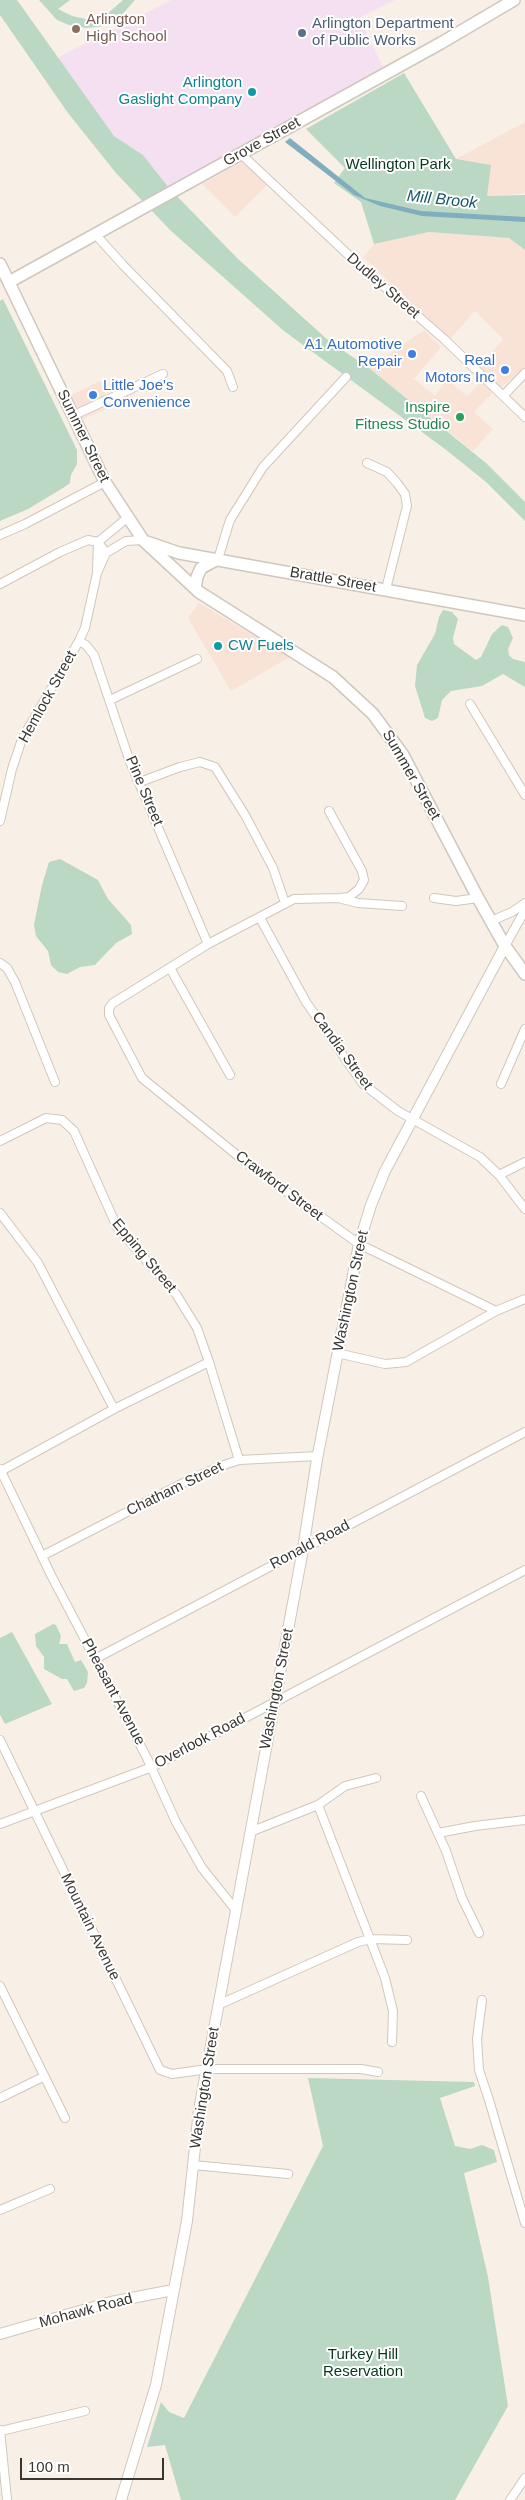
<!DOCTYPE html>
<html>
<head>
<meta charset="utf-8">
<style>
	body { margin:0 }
	#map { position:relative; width:525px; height:2500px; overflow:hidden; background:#f8f0e6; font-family:Arial,sans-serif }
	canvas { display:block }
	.scale { position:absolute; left:20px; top:2458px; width:144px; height:22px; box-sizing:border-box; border:2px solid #3a3733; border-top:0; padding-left:6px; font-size:15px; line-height:18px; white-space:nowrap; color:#3a3733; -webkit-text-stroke:4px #fff; paint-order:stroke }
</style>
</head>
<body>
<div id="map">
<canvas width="525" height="2500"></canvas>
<div class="scale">100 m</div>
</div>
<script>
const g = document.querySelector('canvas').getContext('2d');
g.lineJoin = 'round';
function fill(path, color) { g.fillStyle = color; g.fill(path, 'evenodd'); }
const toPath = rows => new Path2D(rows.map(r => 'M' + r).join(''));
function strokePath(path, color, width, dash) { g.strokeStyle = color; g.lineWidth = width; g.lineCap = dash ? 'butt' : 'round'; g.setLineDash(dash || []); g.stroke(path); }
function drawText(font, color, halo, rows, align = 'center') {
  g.font = font + ' Arial,sans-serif'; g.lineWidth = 4; g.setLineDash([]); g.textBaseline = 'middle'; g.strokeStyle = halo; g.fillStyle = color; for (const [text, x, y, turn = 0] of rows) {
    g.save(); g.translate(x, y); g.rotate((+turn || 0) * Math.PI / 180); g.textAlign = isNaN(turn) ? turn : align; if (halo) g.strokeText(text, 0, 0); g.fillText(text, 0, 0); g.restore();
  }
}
fill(toPath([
	[525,122,525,191,523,194,486,196,490,166,456,159],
	[243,161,268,184,235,217,202,184],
	[429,232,509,238,525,250,525,371,523,369,501,388,480,366,503,339,475,311,450,339,363,257,374,244],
	[424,330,441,347,414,379,435,396,447,380,467,396,481,382,493,392,474,412,493,429,473,451,369,368],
	[100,381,111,407,83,419,71,395],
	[199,603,234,624,290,657,231,691,188,618]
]), '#f9e2d6');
fill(toPath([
	[171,0,395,0,359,18,384,69,169,188,143,155,114,136,57,58]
]), '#f4e0f0');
fill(toPath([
	[0,0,17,0,114,136,143,155,169,188,237,258,329,341,369,368,486,463,525,502,525,521,486,482,445,449,284,331,170,230,116,173,68,113,0,15],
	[39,0,70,0,58,9,72,16,86,19,107,14,123,0,135,0,118,19,104,26,86,28,69,25,57,20],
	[404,73,456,159,491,165,487,196,525,195,525,250,509,238,429,232,374,244,361,202,334,183,345,168,306,129],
	[3,299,77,450,77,464,71,475,70,483,63,488,28,509,0,521,0,301],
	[443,610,452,612,458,619,453,638,454,644,476,660,481,657,492,634,502,625,508,627,513,638,508,649,509,655,513,659,525,662,525,687,503,674,482,686,451,691,442,700,438,718,432,721,425,718,415,686,417,665,435,634,439,617],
	[60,859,98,880,108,899,131,925,132,934,116,943,95,965,80,967,67,974,58,972,51,965,48,951,36,936,34,925,42,885,49,862],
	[53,1624,56,1625,61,1636,59,1644,67,1644,75,1662,81,1660,88,1672,87,1683,84,1688,74,1691,67,1679,62,1679,44,1669,44,1657,36,1646,35,1634],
	[12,1632,52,1704,5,1724,0,1715,0,1638],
	[308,2078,474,2082,475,2086,440,2098,455,2146,470,2149,482,2145,494,2150,497,2162,464,2173,488,2277,508,2406,455,2500,181,2500,165,2445,147,2447,161,2402,169,2412,184,2418,323,2146]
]), '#bad8c3');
fill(toPath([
	[290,138,365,198,421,211,525,217,525,222,422,216,380,206,354,195,285,142]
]), '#81aebe');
const minor = toPath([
	[241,154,356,262,444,339,525,417],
	[96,235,123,265,227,371,233,387],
	[504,395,525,373],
	[72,416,163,374],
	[367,463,387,472,397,483,405,494,407,506,386,589],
	[0,535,25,524,105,482],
	[218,559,230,520,263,467,346,377],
	[97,570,98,542,127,518],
	[0,584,60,552,88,540,98,542,106,553],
	[79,641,86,645,94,655,130,762,208,944],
	[110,700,197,659],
	[470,704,525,795],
	[140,782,180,767,200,762,215,767,245,815,273,868,285,903],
	[329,811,362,871,364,880,359,889,349,897,340,898,294,899,208,944,113,1003,109,1008,109,1015,142,1078,248,1164,359,1244,496,1311],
	[0,821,12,769,22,739,79,641,85,628,97,573,106,553,126,541,143,540],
	[434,898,456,901,478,898],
	[342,899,358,903,402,906],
	[260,918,306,1002,363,1084,398,1111,480,1157,499,1175,525,1209],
	[491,921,512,912,525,903],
	[505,946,525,910],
	[0,963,7,968,15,982,55,1082],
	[170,968,230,1075],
	[501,1084,525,1029],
	[0,1141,46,1118,62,1120,74,1131,117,1227,176,1294,197,1328,209,1362,239,1460],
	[499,1175,525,1162],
	[0,1213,38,1263,114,1409],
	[337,1353,385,1364,406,1362,496,1311,525,1299],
	[0,1469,51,1575,147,1758,176,1822,202,1868,235,1909],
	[1,1471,114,1409,209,1362],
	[42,1556,191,1479,221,1466,239,1460,318,1456],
	[95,1659,525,1432],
	[0,1740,160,2070,172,2074,208,2069,361,2069,378,2072],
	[421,1796,446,1851,462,1898,479,1933],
	[318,1805,385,1978,393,2011,392,2042],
	[0,1824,152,1767,525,1570],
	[250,1832,318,1805,345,1786,376,1778],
	[438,1833,475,1826,525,1820],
	[0,1986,65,2118],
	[482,2000,477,2039,479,2070,489,2100,525,2223],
	[218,2005,358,1942,371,1939,407,1940],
	[0,2098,43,2077],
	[193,2165,288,2174],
	[0,2210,50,2189],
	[0,2430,7,2500],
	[1,2431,85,2411],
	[510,2500,525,2478]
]);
const tertiary = toPath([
	[0,2334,111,2302,173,2290],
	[121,2500,156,2385,187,2221,199,2110,303,1549,317,1459,359,1244,371,1205,385,1171,505,946]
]);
const secondary = toPath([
	[0,264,105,482,143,540,199,592,333,677,373,714,403,755,478,898,505,946,525,974],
	[9,282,441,43,514,0],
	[147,542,179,553,525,615],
	[195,588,197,577,201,568,218,559]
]);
strokePath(minor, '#cfc7be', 10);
strokePath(tertiary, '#cfc7be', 12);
strokePath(secondary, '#cfc7be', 14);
strokePath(minor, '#fff', 8);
strokePath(tertiary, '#fff', 10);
strokePath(secondary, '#fff', 11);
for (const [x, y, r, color] of [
	[76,29,5,"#8d6e63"],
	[302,33,5,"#5c6f8a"],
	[252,92,5,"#0f9aa8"],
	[412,354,5,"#3f7fe0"],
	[505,370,5,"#3f7fe0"],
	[93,395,5,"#3f7fe0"],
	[460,417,5,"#2e9e5b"],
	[218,646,5,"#0f9aa8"]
]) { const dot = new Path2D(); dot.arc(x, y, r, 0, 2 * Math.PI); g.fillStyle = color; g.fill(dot); strokePath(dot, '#fff', 2); }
drawText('15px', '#785e54', '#fff', [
	["Arlington",86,20],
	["High School",86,37]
], 'left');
drawText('15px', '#4e5e75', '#fff', [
	["Arlington Department",312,24],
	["of Public Works",312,41]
], 'left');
drawText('15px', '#0d838f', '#fff', [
	["Arlington",242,83],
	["Gaslight Company",242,100],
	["CW Fuels",228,646,"left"]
], 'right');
drawText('15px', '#3a3733', '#fff', [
	["Grove Street",262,142,-29],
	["Dudley Street",383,286,41],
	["Summer Street",83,436,64],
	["Brattle Street",333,580,10],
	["Hemlock Street",48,697,-61],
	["Summer Street",411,775,60],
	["Pine Street",144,791,67],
	["Candia Street",342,1051,54],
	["Crawford Street",279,1186,37],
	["Epping Street",144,1256,50],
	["Washington Street",351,1291,-78],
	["Chatham Street",175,1489,-26],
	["Ronald Road",310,1545,-28],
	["Washington Street",277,1689,-79],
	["Pheasant Avenue",113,1692,62],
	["Overlook Road",200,1741,-28],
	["Mountain Avenue",90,1927,64],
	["Washington Street",205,2088,-81],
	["Mohawk Road",86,2311,-15]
]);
drawText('15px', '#09371e', '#fff', [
	["Wellington Park",398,165],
	["Turkey Hill",363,2355],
	["Reservation",363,2372]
]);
drawText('15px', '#366cbe', '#fff', [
	["A1 Automotive",402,345],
	["Repair",402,362],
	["Real",495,361],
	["Motors Inc",495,378],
	["Little Joe's",103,386,"left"],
	["Convenience",103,403,"left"]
], 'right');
drawText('15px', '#27864d', '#fff', [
	["Inspire",450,408],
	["Fitness Studio",450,425]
], 'right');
drawText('italic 16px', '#1a5668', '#fff', [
	["Mill Brook",442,200,6]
]);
</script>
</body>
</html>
